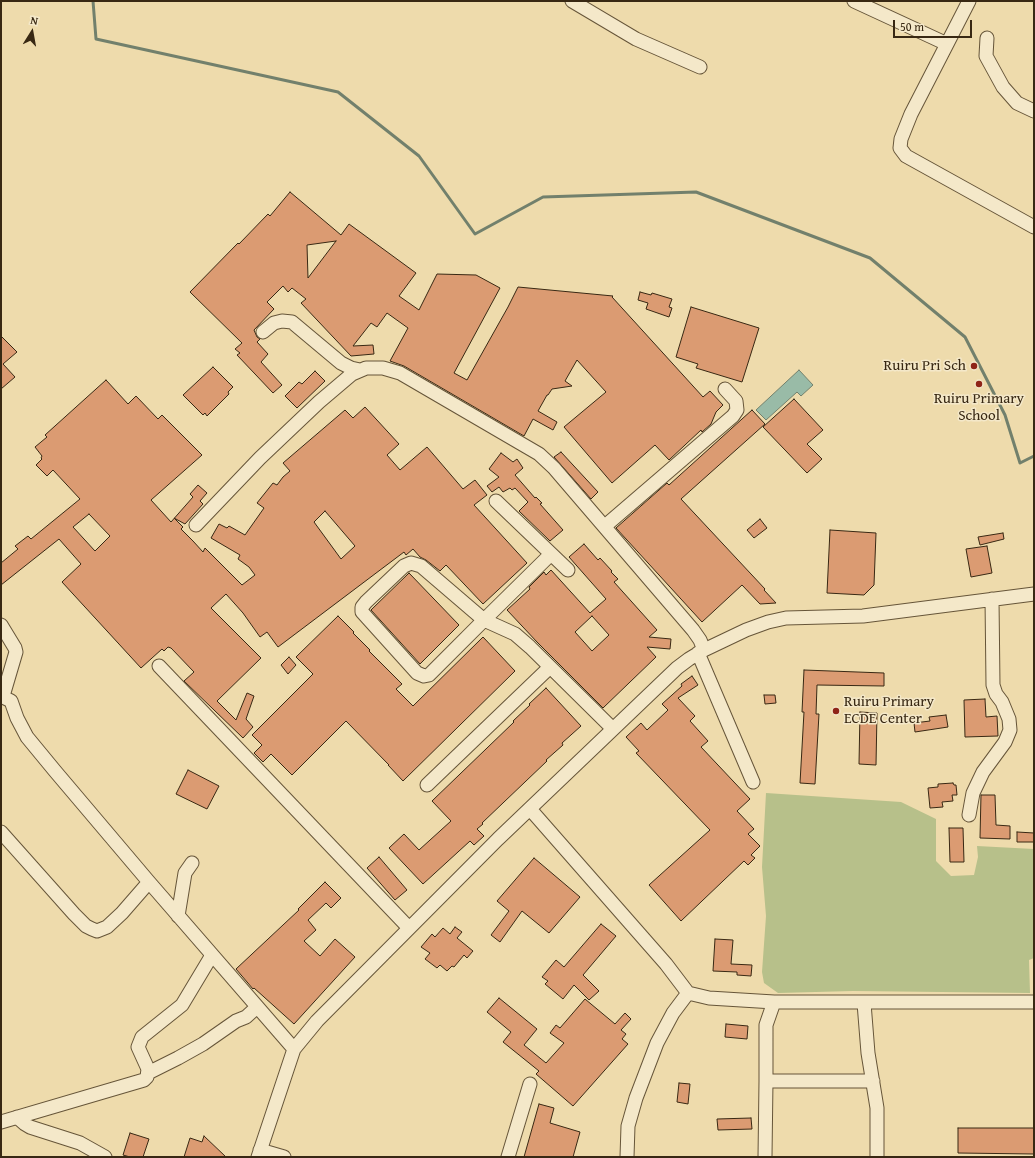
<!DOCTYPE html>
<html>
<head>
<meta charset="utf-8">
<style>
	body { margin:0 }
	#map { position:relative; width:1035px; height:1158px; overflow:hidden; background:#eedbac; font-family:"Gentium Book Plus",serif }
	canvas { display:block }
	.frame { position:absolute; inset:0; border:2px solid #382813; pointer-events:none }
	.north { position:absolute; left:12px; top:12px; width:40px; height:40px; -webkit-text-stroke:3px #f4e8c9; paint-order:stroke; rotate:11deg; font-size:11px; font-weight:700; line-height:16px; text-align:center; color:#382813 }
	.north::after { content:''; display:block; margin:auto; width:14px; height:18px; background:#382813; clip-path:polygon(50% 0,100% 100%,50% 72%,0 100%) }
	.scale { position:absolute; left:893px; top:20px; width:79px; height:18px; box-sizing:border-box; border:2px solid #382813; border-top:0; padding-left:5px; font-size:12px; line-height:14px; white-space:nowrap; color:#382813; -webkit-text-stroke:3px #f4e8c9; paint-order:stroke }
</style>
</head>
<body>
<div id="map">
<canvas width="1035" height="1158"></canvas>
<div class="frame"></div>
<div class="north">N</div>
<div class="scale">50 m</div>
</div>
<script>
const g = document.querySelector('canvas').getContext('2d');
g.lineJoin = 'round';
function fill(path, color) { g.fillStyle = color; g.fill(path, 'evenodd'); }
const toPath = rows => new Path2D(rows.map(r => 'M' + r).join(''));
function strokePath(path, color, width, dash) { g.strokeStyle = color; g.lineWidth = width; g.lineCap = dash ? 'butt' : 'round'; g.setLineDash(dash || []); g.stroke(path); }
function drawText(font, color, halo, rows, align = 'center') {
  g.font = font + ' "Gentium Book Plus",serif'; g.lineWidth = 3; g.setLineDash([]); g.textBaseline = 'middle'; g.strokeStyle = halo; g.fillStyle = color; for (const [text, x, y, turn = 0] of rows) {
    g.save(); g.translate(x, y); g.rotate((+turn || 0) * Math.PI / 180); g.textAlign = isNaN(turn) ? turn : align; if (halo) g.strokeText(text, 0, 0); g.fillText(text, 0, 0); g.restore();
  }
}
fill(toPath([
	[766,793,901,802,936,819,936,861,951,876,974,875,978,857,977,846,1034,849,1034,958,1029,960,1030,993,853,991,778,993,764,983,762,972,766,916,762,867]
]), '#b7c08a');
const water = toPath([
	[799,370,813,385,801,396,797,392,766,420,756,410,799,370]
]);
fill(water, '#99bba7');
strokePath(water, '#72806c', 1);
strokePath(toPath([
	[93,1,96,39,338,92,419,156,475,234,543,197,696,192,870,258,965,337,1005,415,1020,463,1034,456]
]), '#72806c', 3);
const building = toPath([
	[290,192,341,235,349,224,416,273,399,296,419,310,437,274,476,275,500,288,454,373,467,380,508,307,518,287,613,296,612,297,703,397,710,391,723,405,716,412,711,424,702,432,701,430,669,460,655,445,612,483,564,427,606,392,577,360,565,381,572,386,552,389,548,395,547,395,538,411,557,422,553,430,533,419,524,436,404,366,390,361,408,328,387,313,377,327,371,323,353,346,373,345,374,354,351,356,301,303,306,299,292,288,288,292,283,286,267,302,274,309,254,330,257,337,260,339,257,342,268,354,261,362,282,385,273,393,237,355,240,353,235,349,242,343,190,292,238,243,239,244,268,214,270,216,290,192],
	[336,241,308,278,307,245,336,241],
	[640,292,651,295,652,293,672,299,669,307,672,308,669,317,646,309,648,303,638,300,640,292],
	[691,307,759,328,742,382,696,368,698,364,676,357,691,307],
	[1,336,17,352,3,364,15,377,1,389,1,336],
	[213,367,233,387,228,392,229,394,207,416,205,413,203,415,183,395,213,367],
	[315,371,325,381,297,408,285,396,299,382,302,384,315,371],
	[106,380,128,404,136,396,158,419,162,415,202,455,151,500,171,522,193,497,190,494,198,485,207,493,200,501,203,504,185,524,174,518,183,527,181,529,193,541,203,552,205,548,242,585,255,575,249,567,238,559,240,555,211,538,219,524,227,528,229,526,245,535,264,508,257,503,273,483,277,485,283,477,290,471,283,463,345,410,353,418,365,407,399,444,387,455,400,470,427,447,463,489,475,480,487,495,474,505,527,563,483,604,446,565,440,571,426,560,420,557,413,549,406,555,404,552,278,647,267,632,260,637,243,613,226,594,211,608,261,658,217,701,236,720,247,693,254,696,246,719,253,727,243,738,184,681,194,672,171,648,168,647,164,651,162,649,141,668,62,582,81,564,59,539,1,585,1,563,18,549,15,546,28,536,31,539,80,499,53,470,47,476,36,465,42,459,41,458,42,456,35,447,47,437,45,435,106,380],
	[325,511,355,546,341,559,314,522,325,511],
	[89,514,110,536,95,551,73,527,89,514],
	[794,399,823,430,807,444,822,459,807,473,763,427,794,399],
	[752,410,765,424,681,499,765,589,764,590,776,603,760,604,742,585,702,622,616,528,667,483,669,485,752,410],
	[561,452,598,492,591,499,554,457,561,452],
	[501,453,513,462,517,459,523,468,515,475,535,498,536,497,542,503,540,504,563,530,550,541,519,511,528,502,515,488,512,490,510,488,503,492,499,487,492,492,487,486,499,477,489,469,501,453],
	[760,519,767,528,754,538,747,530,760,519],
	[830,530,876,533,874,585,864,595,827,593,830,530],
	[1003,533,1004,539,980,545,978,537,1003,533],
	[584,544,598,560,600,558,612,571,611,572,618,579,614,582,657,630,649,637,671,639,670,649,647,647,656,657,603,708,537,642,507,610,530,589,529,587,544,572,546,575,551,570,590,613,606,599,569,557,584,544],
	[592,616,609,635,592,651,575,632,592,616],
	[987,546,992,573,971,577,966,549,987,546],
	[409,573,459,625,420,664,371,610,409,573],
	[338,616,354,632,353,633,370,650,369,651,402,684,396,689,413,706,483,637,515,671,403,781,388,765,389,765,346,721,292,775,271,754,263,762,254,753,262,745,252,735,313,674,296,657,338,616],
	[289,657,296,665,288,674,281,665,289,657],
	[804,670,884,673,884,686,817,685,816,714,819,714,815,784,800,783,804,712,802,712,804,670],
	[692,676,698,685,678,698,695,716,690,721,708,741,701,747,750,799,737,811,754,829,748,834,760,846,751,855,755,858,748,865,744,861,681,921,649,885,710,830,636,753,639,751,626,737,641,723,647,730,668,710,662,704,682,686,681,684,692,676],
	[546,688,581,726,562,743,563,745,546,760,547,761,482,823,483,824,477,829,484,836,474,845,470,841,423,884,389,848,404,834,419,850,451,821,432,801,514,722,513,721,530,705,529,704,546,688],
	[764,695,775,695,776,703,765,704,764,695],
	[985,699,986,717,997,716,998,736,965,737,964,700,985,699],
	[860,712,877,713,876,765,859,764,860,712],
	[946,715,948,727,915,732,914,723,930,721,929,717,946,715],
	[188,770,219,786,207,809,176,794,188,770],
	[953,783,954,785,956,785,957,795,952,795,953,801,942,802,943,807,930,808,928,788,938,787,938,784,953,783],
	[981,795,995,795,996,825,1010,826,1010,839,980,838,981,795],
	[949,828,963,828,964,862,950,862,949,828],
	[1017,832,1034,833,1034,842,1017,842,1017,832],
	[379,857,407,890,395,900,367,868,379,857],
	[534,858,580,897,549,933,522,911,500,942,491,935,509,911,497,901,534,858],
	[325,882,341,898,331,908,326,903,308,920,316,930,304,941,320,956,335,939,355,957,294,1024,254,988,253,989,236,969,299,910,298,909,325,882],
	[601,924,616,936,583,975,599,991,589,1000,574,985,563,999,545,984,548,981,542,977,556,960,564,967,601,924],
	[455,927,462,932,457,938,473,951,467,958,464,955,454,967,452,966,447,971,440,965,437,968,425,959,430,953,421,947,432,934,435,937,443,928,450,934,455,927],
	[715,939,733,940,731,964,752,965,751,976,737,975,737,972,713,971,715,939],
	[499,998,537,1029,524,1045,546,1063,564,1043,550,1033,556,1025,560,1028,585,999,615,1024,625,1013,631,1019,621,1030,626,1034,622,1039,628,1044,573,1106,536,1074,539,1071,503,1042,511,1032,487,1012,499,998],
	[726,1024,748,1026,747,1039,725,1037,726,1024],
	[679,1083,690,1084,688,1104,677,1102,679,1083],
	[539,1104,554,1108,550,1123,580,1132,573,1157,524,1157,539,1104],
	[751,1118,752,1129,718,1130,717,1119,751,1118],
	[958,1128,1034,1128,1034,1154,958,1153,958,1128],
	[130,1133,149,1139,143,1157,130,1157,123,1155,130,1133],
	[204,1136,226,1157,184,1157,190,1138,202,1142,204,1136]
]);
fill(building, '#db9b72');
strokePath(building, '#382813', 1);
const minor = toPath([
	[572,1,636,39,700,67],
	[854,1,947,44,969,1],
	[987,38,986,56,1003,87,1017,103,1034,111],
	[947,44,911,114,901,139,900,148,906,156,1034,227],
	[263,332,274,323,282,321,292,322,341,363,351,368,360,370],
	[496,501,568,570],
	[196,525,260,458,319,402,352,374,366,368,383,368,400,373,539,454,554,468,693,630,700,640,704,650],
	[605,526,733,416,737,410,736,401,725,389],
	[551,554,484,620,429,675,424,676,417,673,362,612,362,607,366,602,404,566,411,563,421,566,484,620,515,634,530,647,613,729],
	[1,625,15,648,16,652,3,696],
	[698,653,753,782],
	[159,666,409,928],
	[1,696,11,701,17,718,27,737,55,771,149,882,294,1049],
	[427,785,550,667],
	[530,809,666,964,688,993],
	[969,815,973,793,983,772,1005,742,1010,730,1009,719,1002,702,996,694,993,685,992,599],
	[1,832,74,914,86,926,92,929,97,931,107,927,122,913,149,882],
	[178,916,185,873,192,863],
	[864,1003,868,1053,877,1108,877,1157],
	[148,1073,178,1058,203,1044,236,1021,246,1017,257,1007],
	[766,1081,873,1081],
	[17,1117,25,1124,30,1127,80,1143,105,1157],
	[1,1122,144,1080,147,1077,148,1069,138,1047,142,1037,182,1005,212,955],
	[260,1150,284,1157],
	[258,1157,294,1049,317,1021,498,839,677,668,689,659,704,650,746,630,768,622,786,618,863,616,1034,594],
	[508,1157,530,1084],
	[627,1157,628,1126,636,1098,657,1043,673,1013,688,993,709,998,774,1002,1034,1002],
	[765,1157,766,1081,766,1025,774,1002]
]);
strokePath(minor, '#665539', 15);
strokePath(minor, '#f4e8c9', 13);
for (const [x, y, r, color] of [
	[974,366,4,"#8f2418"],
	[979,384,4,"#8f2418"],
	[836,711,4,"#8f2418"]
]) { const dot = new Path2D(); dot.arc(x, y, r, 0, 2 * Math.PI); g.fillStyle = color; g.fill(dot); strokePath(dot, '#f4e8c9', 1.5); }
drawText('15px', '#382813', '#f4e8c9', [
	["Ruiru Pri Sch",966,366],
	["Ruiru Primary",979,399,"center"],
	["School",979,416,"center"],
	["Ruiru Primary",844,702,"left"],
	["ECDE Center",844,719,"left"]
], 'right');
</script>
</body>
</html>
